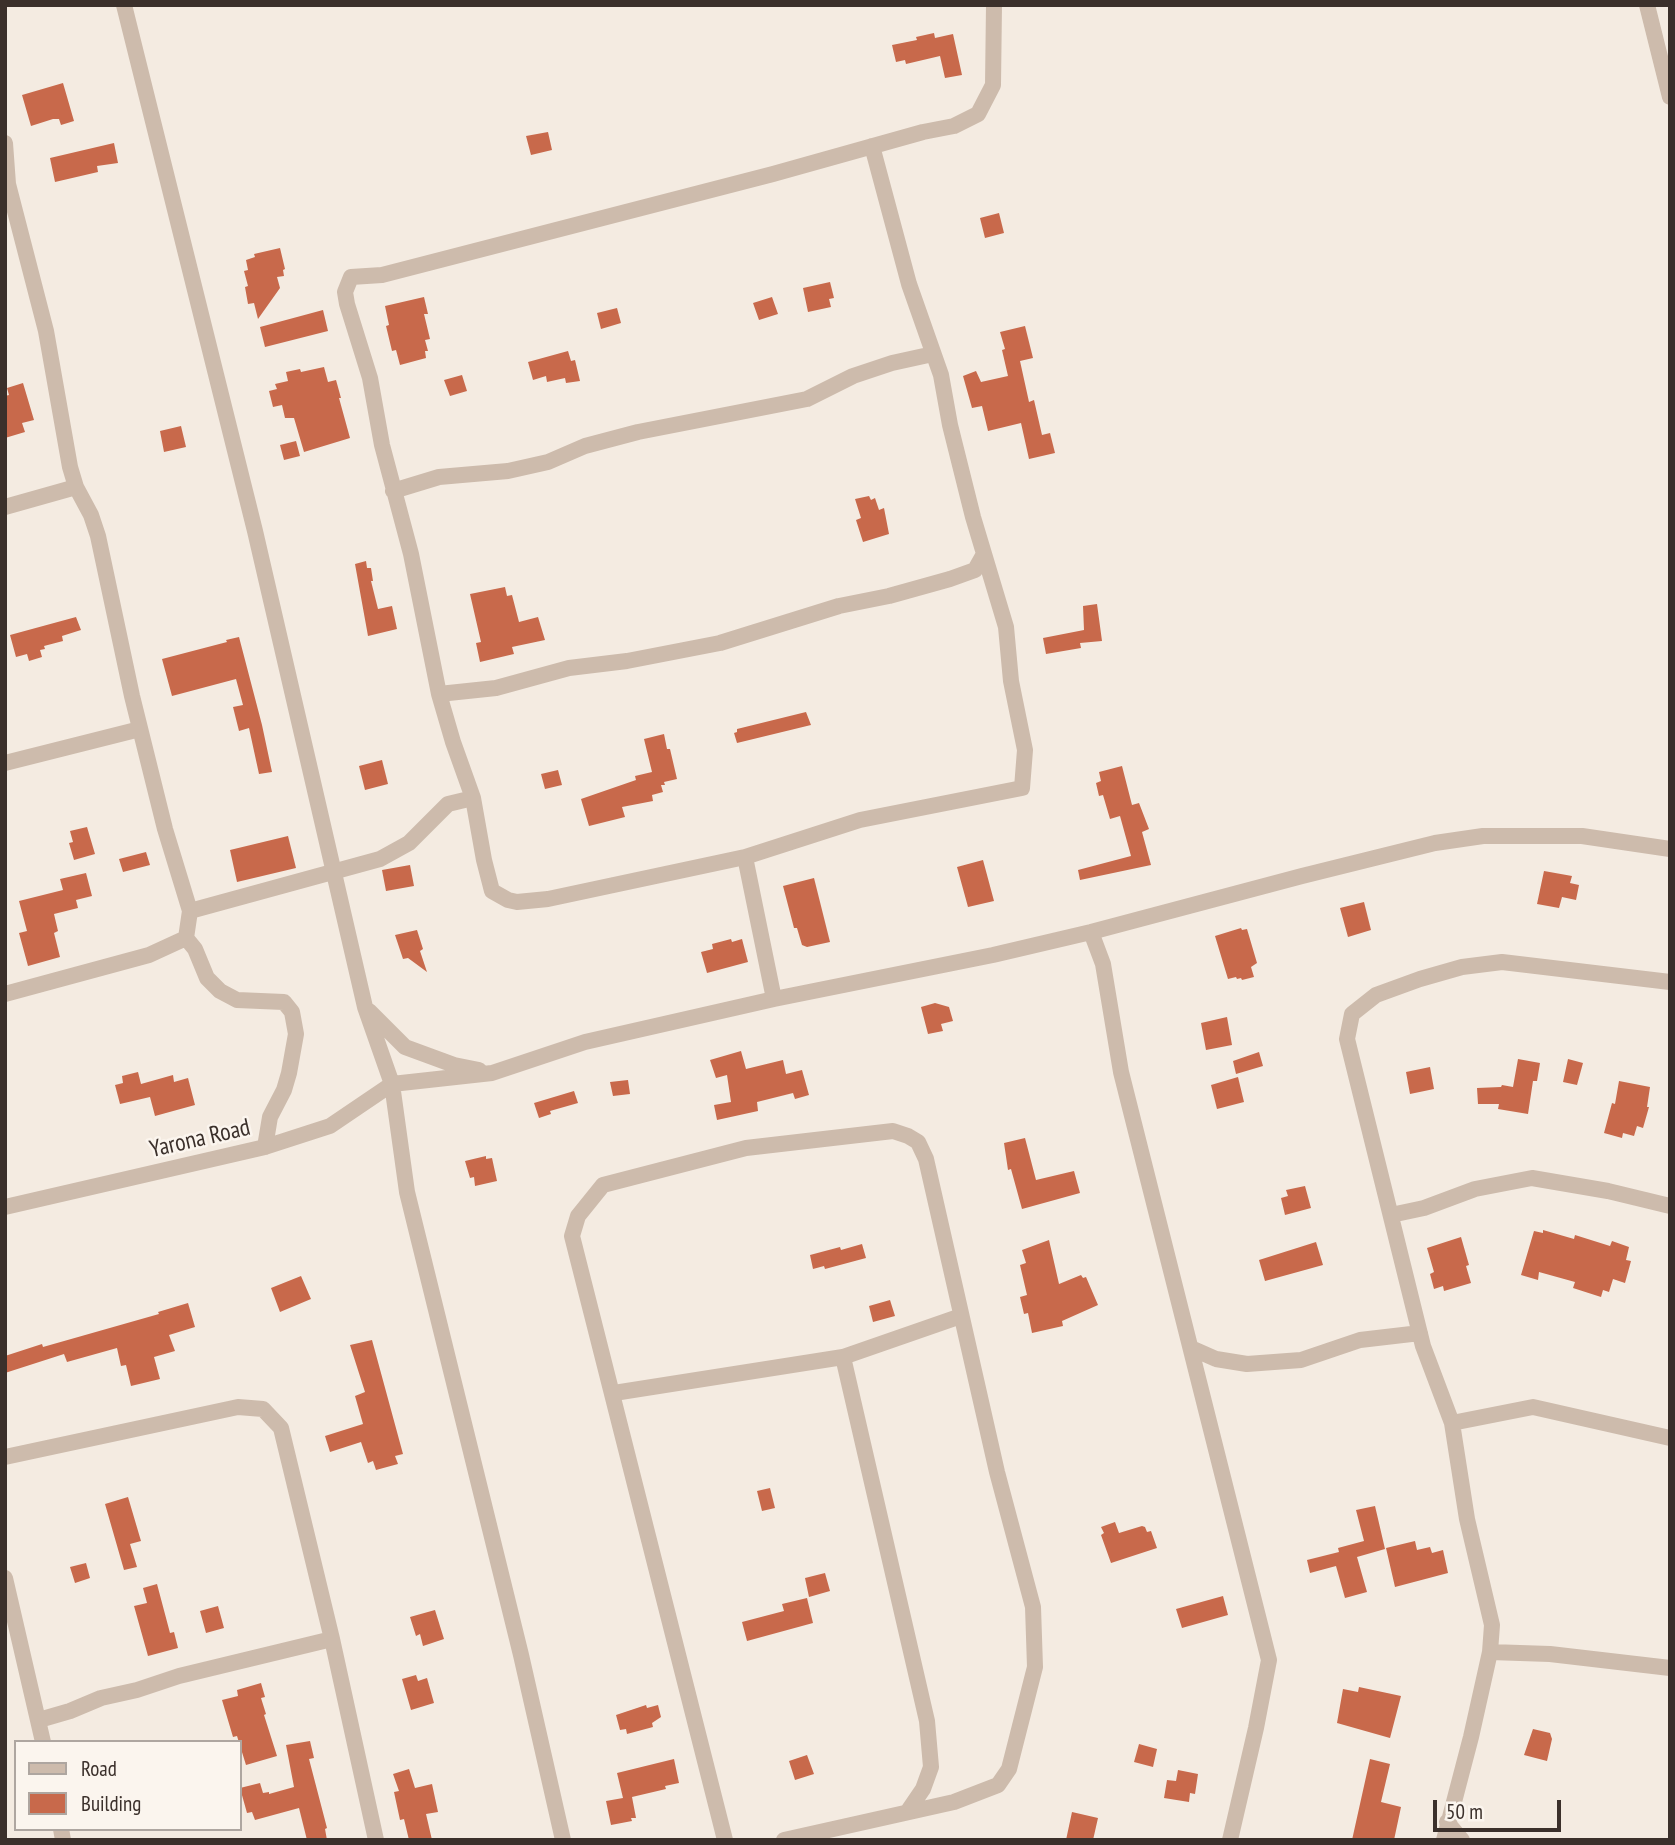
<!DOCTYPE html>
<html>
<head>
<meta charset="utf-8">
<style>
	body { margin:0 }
	#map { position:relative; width:1675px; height:1845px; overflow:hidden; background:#f4ebe1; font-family:"PT Sans Narrow",sans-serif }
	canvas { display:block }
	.frame { position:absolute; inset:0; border:7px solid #3b302b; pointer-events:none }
	.legend { position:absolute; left:14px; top:1740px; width:228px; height:91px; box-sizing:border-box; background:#fbf5ee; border:2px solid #aea6a0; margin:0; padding:9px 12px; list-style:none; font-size:21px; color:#3b302b }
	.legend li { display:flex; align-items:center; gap:14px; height:35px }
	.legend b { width:35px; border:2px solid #aea6a0 }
	.scale { position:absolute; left:1433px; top:1800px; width:128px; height:32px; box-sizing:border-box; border:4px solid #3b302b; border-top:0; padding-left:9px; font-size:21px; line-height:24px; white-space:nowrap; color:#3b302b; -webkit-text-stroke:5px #fbf5ee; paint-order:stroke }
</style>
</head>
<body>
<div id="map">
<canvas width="1675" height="1845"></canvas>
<div class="frame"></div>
<ul class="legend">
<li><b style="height:9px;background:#cdbbac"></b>Road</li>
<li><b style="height:19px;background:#c8694b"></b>Building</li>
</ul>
<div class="scale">50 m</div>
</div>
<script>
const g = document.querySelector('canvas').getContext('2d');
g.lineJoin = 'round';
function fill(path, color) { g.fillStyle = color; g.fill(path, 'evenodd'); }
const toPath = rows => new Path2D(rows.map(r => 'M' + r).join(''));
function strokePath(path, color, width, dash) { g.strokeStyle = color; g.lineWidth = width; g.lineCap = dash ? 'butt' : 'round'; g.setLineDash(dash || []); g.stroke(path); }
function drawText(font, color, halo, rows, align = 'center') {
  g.font = font + ' "PT Sans Narrow",sans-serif'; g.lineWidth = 5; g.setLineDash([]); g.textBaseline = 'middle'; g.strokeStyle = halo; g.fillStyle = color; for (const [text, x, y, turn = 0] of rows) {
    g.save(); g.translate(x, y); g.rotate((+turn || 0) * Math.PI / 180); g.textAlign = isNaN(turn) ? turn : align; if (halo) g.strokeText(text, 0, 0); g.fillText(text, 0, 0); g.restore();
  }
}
fill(toPath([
	[934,33,935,38,953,34,962,75,945,78,940,56,906,64,905,60,896,62,892,45,917,40,916,37],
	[63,83,74,121,61,125,59,119,53,119,31,126,22,95],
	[548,132,552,150,531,155,526,136],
	[114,143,118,163,97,166,98,172,55,182,50,158],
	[999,213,1004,233,985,238,980,218],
	[280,248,285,269,283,270,284,276,277,277,280,288,258,319,254,303,248,304,245,287,248,286,244,271,248,270,246,260,255,257,254,254],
	[830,282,834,298,829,299,831,307,808,312,803,288],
	[424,297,428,314,424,314,430,339,425,340,428,351,425,351,426,358,400,365,396,350,392,351,386,326,389,325,385,306],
	[772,297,778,314,759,320,753,303],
	[617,308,621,323,601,329,597,313],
	[323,310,328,331,265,347,260,327],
	[1025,326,1033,358,1020,361,1029,402,1034,400,1042,435,1050,433,1055,453,1029,459,1021,423,988,431,982,406,972,408,963,376,976,371,981,382,1008,376,1002,350,1005,349,1000,332],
	[568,351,571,361,575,360,580,381,566,383,565,378,547,382,546,376,533,380,528,362],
	[324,367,328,382,336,380,341,398,339,398,350,438,304,452,294,418,285,418,282,405,273,407,269,391,277,389,275,384,288,381,286,372,300,369,301,372],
	[462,375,467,391,450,396,444,380],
	[23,383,34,420,22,423,25,432,5,438,5,396,9,395,7,388],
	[181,426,186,447,164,452,160,431],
	[296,441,300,456,284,460,280,445],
	[869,496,871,500,875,498,879,510,884,508,889,534,863,542,856,520,861,518,855,499],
	[366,561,367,568,371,568,373,581,371,581,378,609,392,606,397,629,368,636,355,564],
	[505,587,507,596,512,595,519,622,538,617,545,640,512,647,514,654,480,662,476,643,481,642,470,594],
	[1097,604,1102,641,1080,643,1081,648,1046,654,1043,638,1084,630,1083,606],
	[76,617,81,630,62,636,63,641,44,646,45,649,40,650,42,657,29,661,27,654,16,657,10,635],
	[239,637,262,725,272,772,259,774,249,728,239,731,233,707,243,705,236,679,172,696,162,659,227,642,226,640],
	[806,712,811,725,737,743,734,733,737,732,737,729],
	[664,734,667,749,670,749,677,779,664,782,665,785,661,785,663,792,652,795,653,801,622,807,625,817,589,826,581,799,636,780,635,776,652,772,644,739],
	[382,760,388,784,365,790,359,766],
	[1122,766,1132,805,1139,803,1149,829,1142,832,1151,865,1080,880,1078,870,1131,856,1120,816,1110,819,1103,795,1099,796,1096,783,1101,781,1099,772],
	[558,770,562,785,545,789,541,774],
	[87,827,95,854,74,860,69,843,73,842,70,831],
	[288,836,296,868,237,882,230,850],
	[146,852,150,865,123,872,119,859],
	[983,860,994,901,968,907,957,867],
	[410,865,414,886,386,891,382,870],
	[1544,871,1572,876,1570,883,1579,885,1576,900,1562,897,1559,908,1537,904],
	[86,873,92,896,76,900,78,908,54,914,58,931,54,933,60,957,28,966,19,933,27,931,19,901,63,890,60,879],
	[814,878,830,942,807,947,802,945,797,928,794,928,783,886],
	[1364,902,1371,930,1348,937,1340,908],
	[1241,928,1242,930,1247,929,1257,963,1251,967,1254,977,1242,980,1241,978,1237,979,1236,977,1228,979,1215,936],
	[417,930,423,949,420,951,427,972,408,958,403,959,395,935],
	[731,939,732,942,742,939,748,962,707,973,701,952,713,949,712,944],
	[935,1003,949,1007,953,1021,941,1024,943,1031,928,1034,921,1007],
	[1227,1017,1232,1045,1206,1050,1201,1023],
	[741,1051,746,1069,783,1060,786,1074,802,1070,809,1095,795,1099,793,1093,757,1102,758,1111,717,1120,714,1105,731,1102,727,1075,716,1078,710,1060],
	[1259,1052,1263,1066,1236,1074,1233,1061],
	[1518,1059,1540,1063,1537,1081,1533,1081,1528,1114,1498,1109,1499,1104,1478,1104,1477,1088,1501,1087,1502,1085,1513,1087],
	[1568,1059,1583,1063,1577,1085,1563,1082],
	[1430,1067,1434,1089,1410,1094,1406,1072],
	[138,1072,141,1084,173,1075,174,1082,188,1078,195,1105,155,1116,150,1097,120,1104,115,1085,123,1083,122,1076],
	[1238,1077,1244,1102,1217,1109,1211,1085],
	[628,1080,630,1094,613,1096,610,1082],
	[1619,1081,1650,1087,1647,1107,1649,1107,1643,1128,1637,1126,1634,1136,1623,1133,1622,1138,1604,1133,1612,1103,1615,1104],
	[574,1091,578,1103,550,1111,551,1114,539,1118,534,1103],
	[1025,1138,1036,1180,1074,1171,1080,1193,1022,1209,1011,1169,1008,1170,1004,1143],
	[486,1156,486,1159,492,1158,497,1181,475,1186,474,1177,470,1178,465,1161],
	[1305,1186,1311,1208,1285,1215,1281,1198,1288,1196,1286,1190],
	[1543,1230,1574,1239,1575,1235,1610,1246,1612,1241,1629,1247,1626,1260,1631,1261,1625,1283,1613,1279,1609,1292,1603,1290,1601,1297,1573,1288,1575,1282,1539,1272,1538,1280,1521,1275,1534,1231,1543,1233],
	[1461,1237,1469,1265,1466,1266,1471,1283,1444,1291,1443,1286,1434,1289,1430,1274,1434,1272,1427,1248],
	[1049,1240,1059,1284,1081,1275,1083,1278,1086,1277,1098,1305,1062,1321,1063,1326,1032,1333,1028,1313,1024,1314,1020,1297,1027,1295,1020,1265,1026,1263,1022,1250],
	[1316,1242,1323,1265,1265,1281,1259,1260],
	[862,1244,866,1258,825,1269,824,1266,813,1269,810,1255,840,1247,841,1250],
	[301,1276,311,1299,280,1312,271,1288],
	[890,1300,895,1316,873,1322,869,1306],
	[188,1303,195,1327,169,1335,175,1351,154,1357,160,1379,131,1386,126,1365,121,1366,117,1348,67,1362,64,1354,5,1373,5,1356,42,1344,43,1347,159,1314,158,1312],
	[372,1340,403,1454,395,1456,398,1464,376,1470,373,1461,368,1463,361,1442,330,1452,325,1436,363,1424,355,1396,365,1392,350,1345],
	[770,1488,775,1508,762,1511,757,1491],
	[128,1497,141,1541,130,1544,137,1567,124,1570,105,1504],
	[1375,1506,1385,1549,1357,1557,1367,1592,1345,1598,1336,1566,1310,1573,1307,1560,1339,1552,1338,1548,1364,1541,1356,1510],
	[1115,1522,1119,1533,1142,1526,1145,1527,1147,1532,1151,1531,1157,1548,1111,1563,1101,1535,1104,1533,1101,1527],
	[1415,1541,1417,1550,1430,1547,1432,1553,1443,1550,1448,1573,1395,1587,1386,1548],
	[86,1563,90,1578,75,1583,70,1567],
	[825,1573,830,1591,809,1597,805,1578],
	[157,1584,170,1633,174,1632,178,1648,148,1656,134,1606,147,1603,143,1588],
	[1223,1596,1228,1615,1182,1628,1176,1609],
	[807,1598,813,1623,747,1641,742,1622,784,1611,782,1604],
	[218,1606,224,1628,206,1633,200,1611],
	[435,1610,444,1639,423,1646,420,1634,416,1636,410,1617],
	[416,1675,418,1681,427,1678,434,1703,411,1710,402,1679],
	[261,1683,265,1697,261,1698,266,1714,264,1715,277,1756,246,1765,237,1736,233,1737,222,1700,238,1696,237,1690],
	[1359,1687,1401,1696,1390,1738,1337,1723,1343,1689,1358,1692],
	[646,1705,647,1708,658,1705,661,1717,652,1723,653,1727,627,1734,626,1729,620,1730,616,1715],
	[1533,1729,1550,1733,1552,1739,1547,1761,1524,1755],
	[310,1741,314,1758,309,1759,327,1828,325,1829,327,1840,307,1840,299,1808,255,1820,252,1812,247,1813,240,1788,260,1783,263,1793,269,1792,269,1794,294,1787,286,1745],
	[1139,1744,1157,1749,1153,1767,1134,1762],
	[807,1755,814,1774,795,1780,789,1761],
	[674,1759,679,1783,665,1786,666,1789,632,1797,636,1818,631,1818,632,1821,611,1825,606,1801,623,1798,617,1773],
	[1370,1759,1390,1764,1381,1802,1401,1807,1394,1840,1352,1840],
	[409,1769,415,1788,432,1784,438,1812,426,1814,432,1840,409,1840,404,1819,400,1820,394,1792,399,1791,393,1774],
	[1178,1770,1198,1774,1195,1794,1190,1793,1189,1802,1164,1798,1167,1780,1176,1781],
	[1072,1812,1098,1818,1093,1840,1066,1840]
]), '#c8694b');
strokePath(toPath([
	[124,5,255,531,365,1007,392,1084,407,1192,521,1655,563,1840],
	[1647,5,1670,97],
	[5,143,8,184,46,331,70,467,76,487,91,515,98,536,132,696,165,829,190,911,380,859,409,843,448,804,473,798],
	[872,146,909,284,941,375,950,425,973,517,1006,627,1011,681,1025,750,1022,788,860,820,745,857,548,899,517,902,508,900,492,891,484,860,473,798,453,742,439,694,411,554,382,445,370,378,347,304,345,292,351,277,382,275,773,174,923,132,954,126,978,114,993,85,994,5],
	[393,491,439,477,508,471,548,462,585,446,638,432,807,399,853,376,892,363,933,354],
	[5,507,76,487],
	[439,694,496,688,569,668,627,661,720,643,839,606,889,596,950,579,975,570,984,554],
	[5,763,140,729],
	[745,857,774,999],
	[1091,932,1103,964,1121,1072,1269,1660,1256,1728,1230,1840],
	[186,938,195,949,207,978,220,991,237,1000,284,1002,292,1012,296,1034,289,1073,284,1090,270,1117,265,1147],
	[5,994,149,955,186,938,190,911],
	[369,1011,405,1047,454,1065,479,1070],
	[5,1207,265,1147,330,1126,392,1084,492,1073,585,1042,774,999,993,955,1091,932,1302,876,1435,843,1483,836,1582,836,1670,849],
	[1391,1215,1424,1208,1475,1189,1532,1178,1608,1191,1670,1206],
	[1191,1348,1216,1359,1247,1364,1301,1360,1360,1340,1420,1333],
	[843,1357,927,1721,931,1767,923,1789,908,1811],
	[614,1393,843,1357,961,1316],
	[1452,1423,1533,1407,1670,1438],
	[5,1457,238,1407,263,1409,281,1428,332,1639,376,1840],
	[5,1578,43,1742],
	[1490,1652,1550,1654,1670,1668],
	[39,1720,70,1711,101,1698,137,1690,179,1676,332,1639],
	[1447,1822,1462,1840],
	[61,1829,63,1840],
	[725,1840,572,1236,578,1216,603,1185,746,1148,893,1131,908,1136,918,1142,926,1159,997,1472,1033,1607,1035,1667,1009,1769,998,1785,954,1802,784,1840],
	[1444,1840,1471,1737,1490,1652,1492,1625,1467,1519,1452,1423,1423,1346,1347,1039,1352,1014,1376,995,1420,979,1462,967,1502,962,1670,982]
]), '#cdbbac', 16);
drawText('24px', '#3b302b', '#fbf5ee', [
	["Yarona Road",200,1139,-13]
]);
</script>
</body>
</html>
